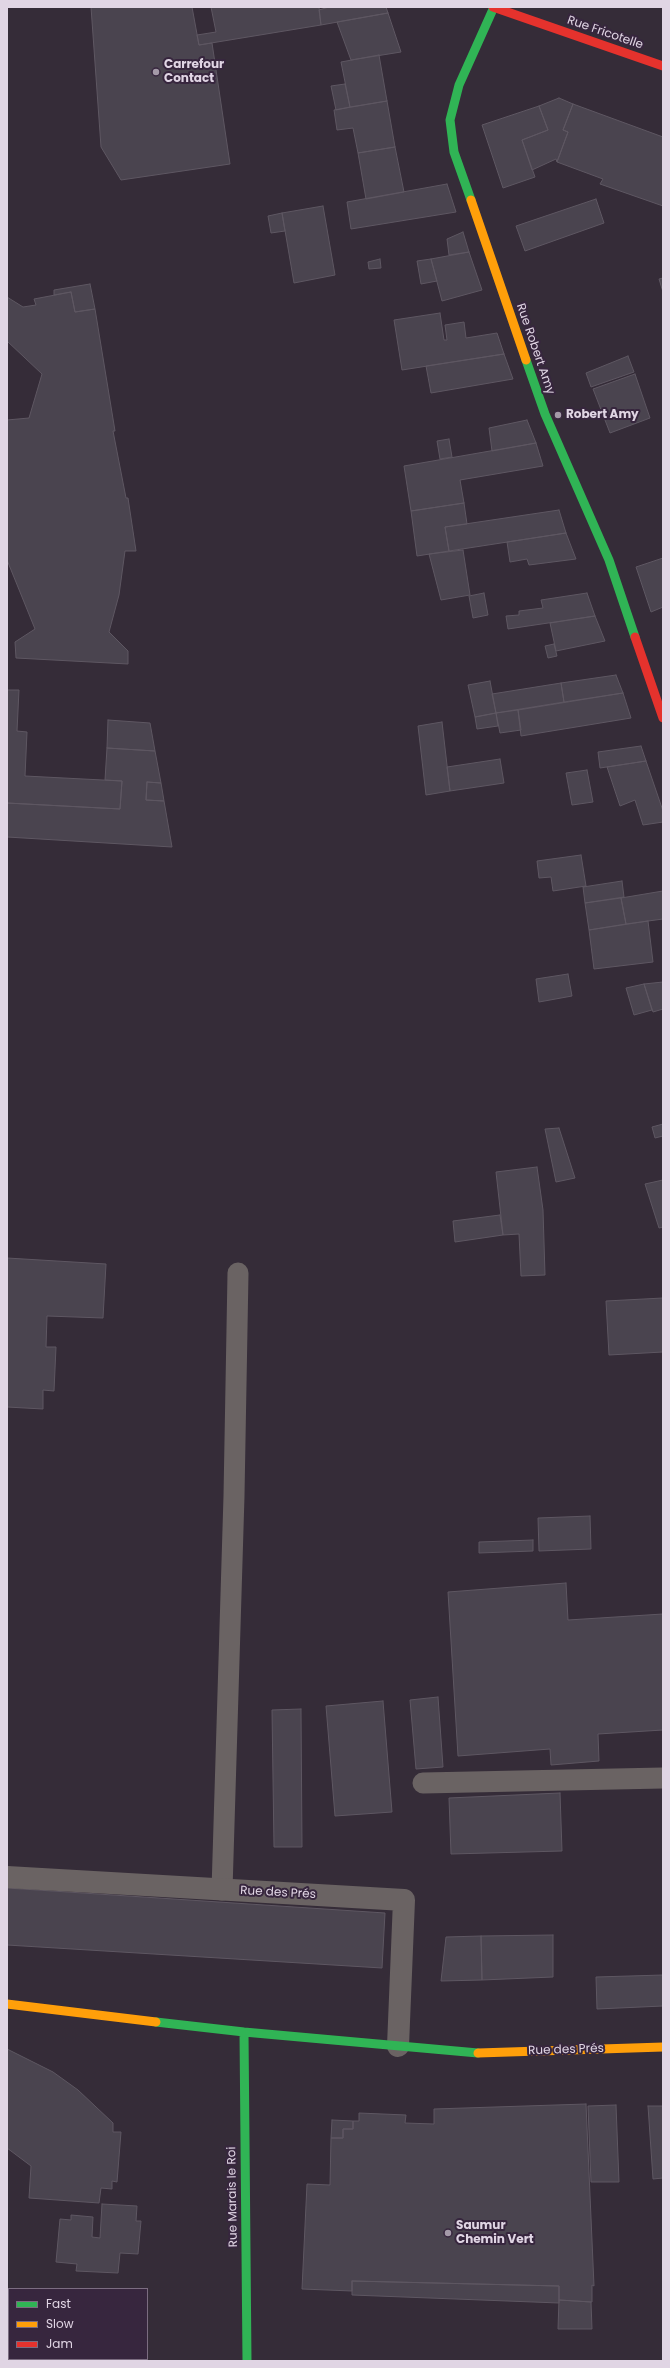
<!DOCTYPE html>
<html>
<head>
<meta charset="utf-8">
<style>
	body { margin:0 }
	#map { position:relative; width:670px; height:2368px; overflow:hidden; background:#352c38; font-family:Poppins,sans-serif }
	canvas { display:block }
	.frame { position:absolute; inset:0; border:8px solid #e0d5e4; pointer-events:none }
	.legend { position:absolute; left:8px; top:2288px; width:140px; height:72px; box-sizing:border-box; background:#37263e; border:1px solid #7b6c80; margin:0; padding:5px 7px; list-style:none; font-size:12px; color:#e0d5e4 }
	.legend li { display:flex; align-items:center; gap:8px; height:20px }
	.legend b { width:20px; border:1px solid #7b6c80 }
</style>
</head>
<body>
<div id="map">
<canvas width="670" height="2368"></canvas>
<div class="frame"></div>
<ul class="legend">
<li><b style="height:5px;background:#30b455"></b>Fast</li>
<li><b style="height:5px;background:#ff9f0a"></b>Slow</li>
<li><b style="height:5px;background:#e5322d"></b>Jam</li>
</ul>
</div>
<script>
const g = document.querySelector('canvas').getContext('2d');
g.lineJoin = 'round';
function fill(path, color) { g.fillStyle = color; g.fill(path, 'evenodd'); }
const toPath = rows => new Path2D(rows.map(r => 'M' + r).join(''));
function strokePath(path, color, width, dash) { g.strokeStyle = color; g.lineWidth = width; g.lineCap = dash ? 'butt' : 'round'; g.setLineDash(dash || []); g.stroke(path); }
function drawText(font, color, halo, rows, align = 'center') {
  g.font = font + ' Poppins,sans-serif'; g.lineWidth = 4; g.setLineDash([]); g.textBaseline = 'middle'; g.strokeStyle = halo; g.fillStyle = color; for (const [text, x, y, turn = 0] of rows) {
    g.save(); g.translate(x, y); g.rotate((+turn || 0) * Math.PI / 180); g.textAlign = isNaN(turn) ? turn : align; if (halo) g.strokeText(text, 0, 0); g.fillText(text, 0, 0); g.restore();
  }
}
const building = toPath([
	[91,7,192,7,199,45,212,43,230,164,121,180,101,147,91,7],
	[211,7,319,7,321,25,199,45,197,35,216,32,211,7],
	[329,7,386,7,388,13,321,25,319,10,329,7],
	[388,13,401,52,351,60,337,22,388,13],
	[379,55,387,101,350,107,341,62,379,55],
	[345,84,350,107,336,110,331,86,345,84],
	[559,98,573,104,563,130,568,132,557,162,556,159,532,170,522,140,548,130,539,106,559,98],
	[387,101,395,147,358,153,353,128,337,130,334,110,387,101],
	[573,104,663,137,663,206,600,184,603,179,557,162,568,132,563,130,573,104],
	[539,106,548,130,522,140,535,177,503,188,482,125,539,106],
	[395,147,404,192,366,199,358,153,395,147],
	[447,184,456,212,351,229,347,202,447,184],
	[596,199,604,223,525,251,516,226,596,199],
	[323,206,335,275,294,283,282,213,323,206],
	[282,213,285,231,271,233,268,216,282,213],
	[463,232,469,252,449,255,447,239,463,232],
	[469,252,482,290,442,301,431,259,469,252],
	[380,259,381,268,369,269,368,262,380,259],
	[431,259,437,281,421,284,417,261,431,259],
	[663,278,663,292,659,279,663,278],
	[90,284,95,309,75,312,71,292,54,295,54,290,90,284],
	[71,292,75,312,95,309,115,431,113,431,126,498,128,498,136,551,125,551,119,595,109,632,128,651,128,664,16,658,15,642,35,629,7,560,7,420,29,418,42,374,7,341,7,297,23,307,36,305,34,299,71,292],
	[440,313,444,340,447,340,445,325,464,322,466,338,497,333,504,354,402,370,394,320,440,313],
	[504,354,513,379,431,393,426,366,504,354],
	[628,356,634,372,591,387,586,373,628,356],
	[635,374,650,418,610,433,593,389,635,374],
	[527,420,536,443,492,451,489,428,527,420],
	[449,439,452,457,440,459,437,441,449,439],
	[536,443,543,466,460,480,464,503,411,511,404,466,536,443],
	[464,503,467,524,445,527,449,551,417,556,411,511,464,503],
	[559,510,566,533,449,551,445,527,559,510],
	[566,533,576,559,529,565,527,559,510,562,507,542,566,533],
	[463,550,470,595,441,600,429,554,463,550],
	[663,558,663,607,651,612,636,567,663,558],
	[484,593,488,615,473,618,469,596,484,593],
	[587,593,595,616,508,629,506,616,519,615,519,611,543,608,541,600,587,593],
	[595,616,605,641,556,651,550,623,595,616],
	[554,644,557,656,548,658,545,646,554,644],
	[616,675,623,693,564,702,561,683,616,675],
	[490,681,496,713,475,717,468,685,490,681],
	[561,683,564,702,496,713,492,694,561,683],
	[7,690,19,690,17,731,27,732,25,776,122,781,120,809,7,803,7,690],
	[623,693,631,718,521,736,518,710,623,693],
	[518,710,521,730,500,733,496,713,518,710],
	[496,713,498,726,477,729,475,717,496,713],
	[108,720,150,723,155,751,107,748,108,720],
	[442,722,450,791,426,795,418,726,442,722],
	[641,746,646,761,600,768,598,752,641,746],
	[107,748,155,751,161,783,147,782,146,800,164,801,172,847,7,837,7,803,120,809,122,781,105,780,107,748],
	[500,759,504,783,450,791,447,767,500,759],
	[646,761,663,811,663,822,643,825,635,800,620,806,607,767,646,761],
	[587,770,593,802,572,805,566,773,587,770],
	[147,782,161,783,164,801,146,800,147,782],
	[581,855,586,886,553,891,551,877,539,878,537,861,581,855],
	[622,881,624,897,585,903,583,887,622,881],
	[663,891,663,919,626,924,621,898,663,891],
	[621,898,626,924,589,930,585,903,621,898],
	[648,921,653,962,594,969,589,930,648,921],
	[568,974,572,996,539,1002,536,979,568,974],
	[663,982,663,1009,653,1012,644,984,663,982],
	[644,984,652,1010,634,1015,626,988,644,984],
	[663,1124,663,1136,655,1138,652,1127,663,1124],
	[559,1128,575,1178,556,1182,545,1129,559,1128],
	[537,1167,543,1210,545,1275,521,1276,519,1234,503,1235,496,1172,537,1167],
	[663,1180,663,1227,659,1228,645,1184,663,1180],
	[500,1215,503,1235,455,1242,453,1221,500,1215],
	[7,1258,106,1264,103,1318,47,1316,46,1347,56,1347,54,1391,43,1390,43,1409,7,1407,7,1258],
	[663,1298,663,1352,609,1355,606,1301,663,1298],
	[590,1516,591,1549,539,1551,538,1518,590,1516],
	[533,1540,533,1551,479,1553,479,1542,533,1540],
	[566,1583,568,1620,663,1614,663,1730,598,1734,599,1761,551,1765,550,1749,458,1756,448,1592,566,1583],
	[438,1697,443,1767,416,1769,410,1700,438,1697],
	[383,1701,392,1812,335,1816,326,1706,383,1701],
	[301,1709,302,1847,274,1847,272,1710,301,1709],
	[560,1793,562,1851,451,1854,449,1798,560,1793],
	[7,1888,385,1913,382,1968,7,1945,7,1888],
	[553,1935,553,1977,482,1980,481,1936,553,1935],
	[481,1936,482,1980,441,1981,446,1937,481,1936],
	[663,1975,663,2006,597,2009,596,1977,663,1975],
	[7,2049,53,2072,78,2090,113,2123,113,2132,121,2132,117,2182,112,2181,112,2189,101,2188,99,2203,29,2198,31,2166,7,2148,7,2049],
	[586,2104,594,2286,592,2285,592,2302,559,2300,559,2286,352,2281,352,2291,302,2289,307,2184,330,2185,331,2138,343,2138,343,2129,353,2129,353,2121,359,2121,359,2113,406,2115,405,2123,434,2124,434,2109,586,2104],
	[616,2105,619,2182,591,2182,588,2106,616,2105],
	[648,2106,663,2106,663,2178,653,2179,648,2106],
	[332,2120,353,2121,353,2129,343,2129,343,2138,331,2138,332,2120],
	[102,2204,137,2206,136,2221,141,2221,138,2254,120,2253,118,2273,76,2271,77,2264,56,2262,60,2219,71,2220,71,2215,93,2217,92,2237,100,2238,102,2204],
	[352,2281,559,2286,559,2303,352,2295,352,2281],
	[559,2300,591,2302,592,2329,558,2329,559,2300]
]);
fill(building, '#4a444f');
strokePath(building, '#5e5762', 1);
strokePath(toPath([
	[423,1783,663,1778],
	[222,1890,234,1496,238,1273]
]), '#6a6363', 21);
strokePath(toPath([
	[7,1877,404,1900,398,2046]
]), '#6a6363', 22);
strokePath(toPath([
	[471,200,454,152,450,120,459,85,494,7],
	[526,360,545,414,609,560,635,637],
	[156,2022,244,2032,478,2053],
	[244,2032,247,2361]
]), '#30b455', 9);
strokePath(toPath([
	[471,200,526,360],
	[7,2004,156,2022],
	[478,2053,663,2047]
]), '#ff9f0a', 9);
strokePath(toPath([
	[493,7,663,66],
	[635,637,663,718]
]), '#e5322d', 9);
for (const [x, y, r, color] of [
	[156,72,4,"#a49aa8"],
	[558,415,4,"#a49aa8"],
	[448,2233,4,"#a49aa8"]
]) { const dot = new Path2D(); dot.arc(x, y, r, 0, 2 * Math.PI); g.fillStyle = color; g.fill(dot); strokePath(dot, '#37263e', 1.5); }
drawText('12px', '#e0d5e4', '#37263e', [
	["Rue Fricotelle",605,33,19],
	["Rue Robert Amy",535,349,71],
	["Rue des Prés",278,1893,3],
	["Rue des Prés",566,2050,-2],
	["Rue Marais le Roi",233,2197,-91]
]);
drawText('bold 12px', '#e0d5e4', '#37263e', [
	["Carrefour",164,65],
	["Contact",164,79],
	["Robert Amy",566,415],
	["Saumur",456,2226],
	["Chemin Vert",456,2240]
], 'left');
</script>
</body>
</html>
